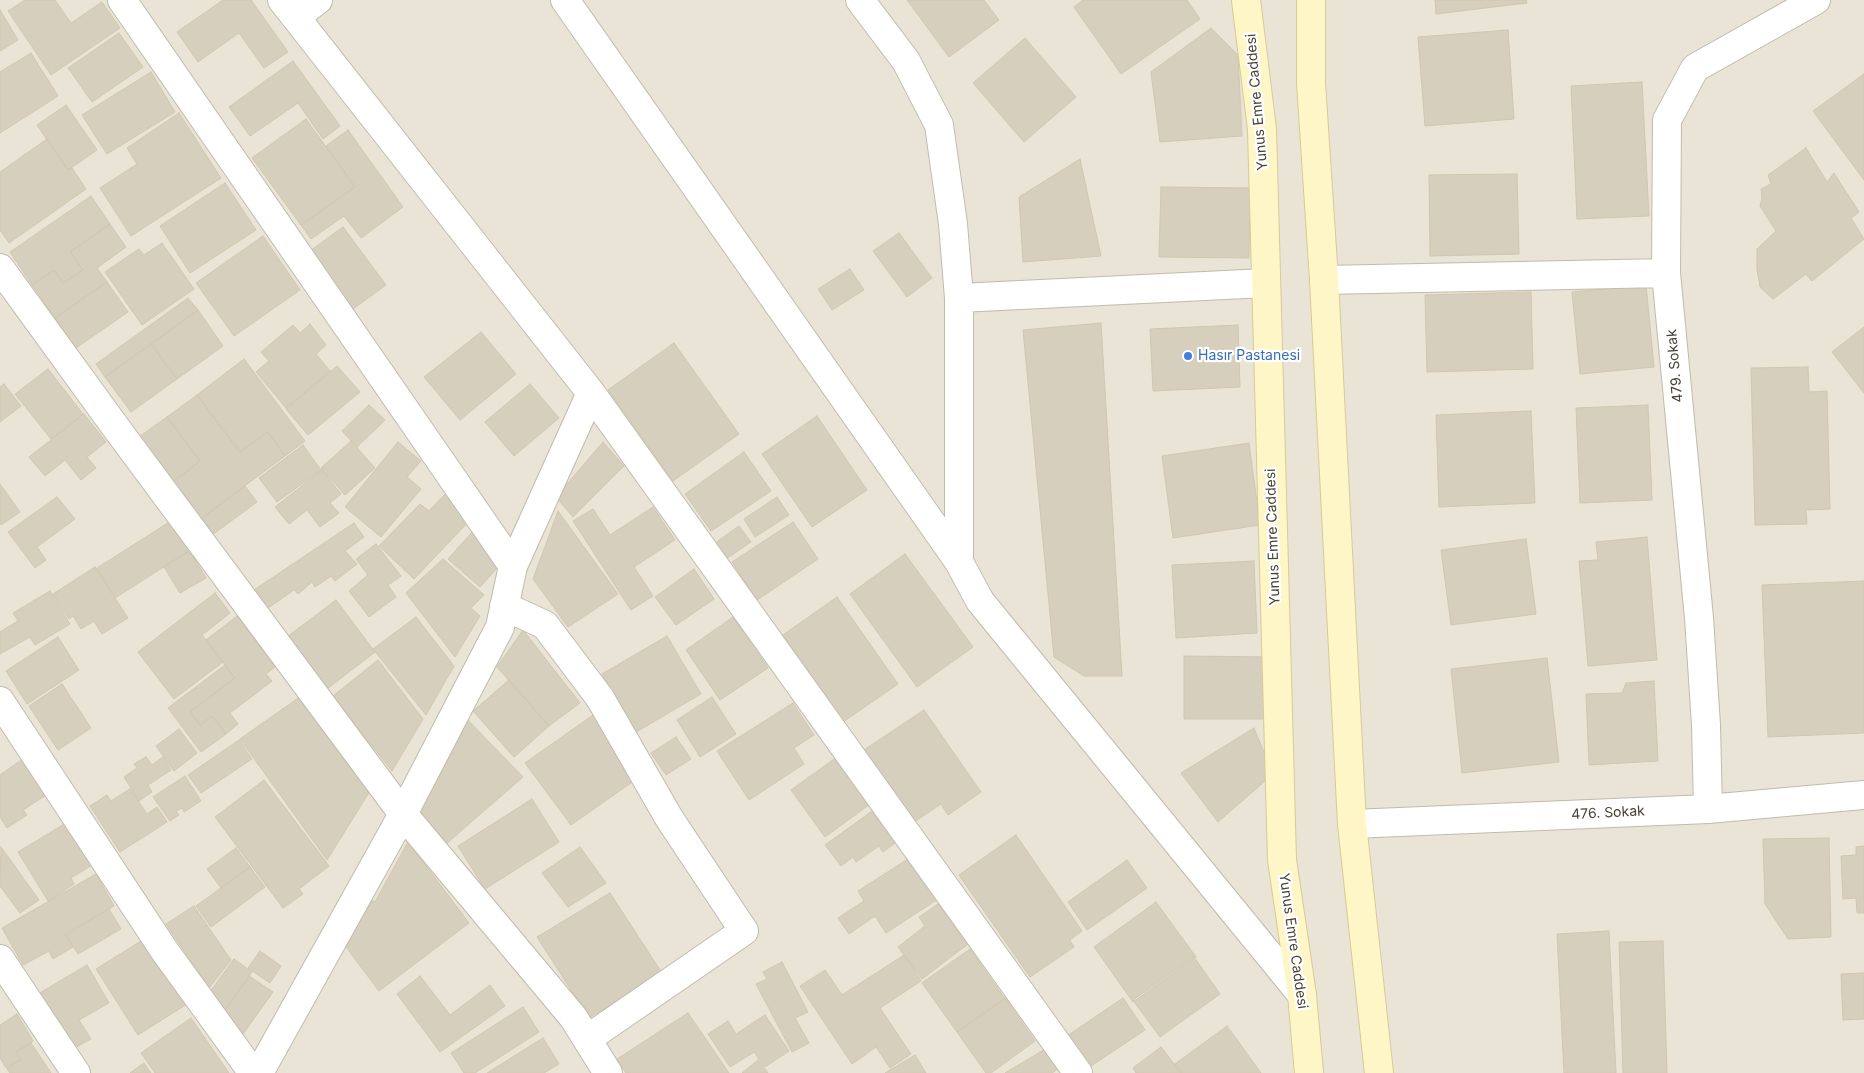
<!DOCTYPE html>
<html>
<head>
<meta charset="utf-8">
<style>
	body { margin:0 }
	canvas { display:block; background:#f5f2e8 }
</style>
</head>
<body>
<canvas width="1864" height="1073"></canvas>
<script>
const g = document.querySelector('canvas').getContext('2d');
g.lineJoin = 'round';
function fill(path, color) { g.fillStyle = color; g.fill(path, 'evenodd'); }
const toPath = rows => new Path2D(rows.map(r => 'M' + r).join(''));
function strokePath(path, color, width, dash) { g.strokeStyle = color; g.lineWidth = width; g.lineCap = dash ? 'butt' : 'round'; g.setLineDash(dash || []); g.stroke(path); }
function drawText(font, color, halo, rows, align = 'center') {
  g.font = font + ' Inter,sans-serif'; g.lineWidth = 4.5; g.setLineDash([]); g.textBaseline = 'middle'; g.strokeStyle = halo; g.fillStyle = color; for (const [text, x, y, turn = 0] of rows) {
    g.save(); g.translate(x, y); g.rotate((+turn || 0) * Math.PI / 180); g.textAlign = isNaN(turn) ? turn : align; if (halo) g.strokeText(text, 0, 0); g.fillText(text, 0, 0); g.restore();
  }
}
fill(toPath([
	[0,0,1864,0,1864,1073,0,1073]
]), '#e9e4d6');
const building = toPath([
	[25,0,55,0,71,23,102,2,120,28,51,75,8,11,25,0],
	[223,0,251,0,288,52,264,68,239,33,198,62,177,32,223,0],
	[907,0,984,0,999,20,949,57,907,0],
	[1083,0,1187,0,1200,19,1121,74,1074,7,1083,0],
	[1435,0,1526,0,1527,3,1436,14,1435,0],
	[0,10,18,40,0,51,0,10],
	[1211,28,1238,55,1242,136,1160,142,1151,72,1211,28],
	[1508,30,1514,119,1425,126,1418,37,1508,30],
	[119,33,143,67,92,102,68,68,119,33],
	[1025,38,1076,97,1024,142,973,83,1025,38],
	[31,53,58,96,0,133,0,72,31,53],
	[293,61,340,126,323,139,298,103,250,136,229,107,293,61],
	[151,72,175,112,107,154,82,115,151,72],
	[1864,74,1864,180,1813,111,1864,74],
	[1642,82,1649,216,1577,219,1571,86,1642,82],
	[66,105,97,150,68,170,37,125,66,105],
	[179,113,221,178,131,236,100,188,137,164,127,148,179,113],
	[306,119,355,187,301,225,252,158,306,119],
	[348,130,403,207,361,238,344,216,311,239,301,225,355,187,326,146,348,130],
	[47,139,68,170,72,168,86,189,9,243,0,230,0,172,47,139],
	[1806,148,1827,182,1834,173,1859,212,1851,218,1864,239,1812,281,1806,274,1773,299,1760,287,1757,269,1757,249,1776,231,1760,206,1762,198,1761,189,1771,184,1768,175,1806,148],
	[1080,159,1101,256,1023,262,1019,197,1080,159],
	[1517,174,1519,254,1430,256,1429,175,1517,174],
	[225,183,256,230,190,273,160,226,225,183],
	[1161,187,1250,188,1249,258,1159,257,1161,187],
	[91,196,110,224,70,252,83,270,63,283,54,270,32,285,10,252,91,196],
	[110,224,126,247,97,268,107,282,55,318,32,285,54,270,63,283,83,270,70,252,110,224],
	[343,227,386,285,353,309,310,251,343,227],
	[899,233,932,278,907,297,873,251,899,233],
	[263,236,300,290,234,336,196,283,263,236],
	[162,243,194,289,142,325,105,272,139,249,144,255,162,243],
	[850,269,864,290,832,310,818,289,850,269],
	[107,282,128,312,76,348,55,318,107,282],
	[1646,285,1654,367,1580,374,1572,292,1646,285],
	[1531,292,1533,369,1427,372,1425,295,1531,292],
	[188,298,198,310,105,377,96,364,188,298],
	[198,310,223,346,177,379,151,344,198,310],
	[1101,323,1122,676,1084,676,1054,657,1023,330,1101,323],
	[310,324,326,345,316,354,330,371,286,408,256,372,269,361,261,352,293,325,300,333,310,324],
	[1238,325,1240,387,1153,391,1150,329,1238,325],
	[1864,327,1864,393,1832,352,1864,327],
	[481,332,516,374,460,420,424,377,481,332],
	[674,343,739,434,673,481,608,390,674,343],
	[151,344,177,379,131,412,105,377,151,344],
	[244,359,305,441,285,456,268,432,240,452,197,395,244,359],
	[337,366,360,392,308,435,286,409,337,366],
	[1808,367,1809,392,1827,391,1830,509,1806,510,1807,524,1755,525,1751,368,1808,367],
	[48,369,83,414,51,439,15,394,48,369],
	[4,384,21,406,0,422,0,387,4,384],
	[530,384,559,418,514,456,485,422,530,384],
	[197,395,240,452,268,432,285,456,197,521,170,484,200,461,167,417,197,395],
	[369,405,385,420,357,447,342,431,369,405],
	[1648,405,1652,500,1580,503,1576,408,1648,405],
	[1531,411,1535,503,1439,507,1436,415,1531,411],
	[84,414,106,442,87,457,96,468,81,480,65,460,45,476,29,457,84,414],
	[817,416,867,490,812,527,762,454,817,416],
	[167,417,200,461,170,484,136,439,167,417],
	[351,441,375,468,345,495,321,468,351,441],
	[398,442,421,461,407,477,421,489,381,537,345,507,398,442],
	[603,442,624,466,573,517,556,497,603,442],
	[1249,443,1260,525,1173,538,1162,456,1249,443],
	[303,445,321,470,277,502,259,478,303,445],
	[744,452,771,491,711,531,685,494,744,452],
	[322,470,341,494,330,503,339,513,320,527,307,510,289,524,275,507,322,470],
	[0,484,20,512,1,525,0,523,0,484],
	[245,486,257,502,212,535,200,520,245,486],
	[447,492,473,517,414,579,379,546,420,504,429,511,447,492],
	[57,497,75,519,37,547,46,560,35,568,8,532,57,497],
	[777,497,789,515,755,537,744,519,777,497],
	[653,507,675,540,634,567,653,596,631,610,573,521,593,509,610,535,653,507],
	[558,511,618,594,568,627,533,579,558,511],
	[171,521,190,550,115,598,97,568,171,521],
	[793,522,818,559,757,600,732,562,793,522],
	[354,523,364,537,345,551,357,564,335,581,331,576,315,587,312,582,298,594,294,590,268,608,254,590,354,523],
	[739,526,751,542,726,559,715,543,739,526],
	[474,530,506,558,480,587,448,559,474,530],
	[1647,537,1657,660,1588,666,1579,561,1598,560,1596,542,1647,537],
	[1526,539,1536,614,1451,625,1441,550,1526,539],
	[376,544,401,576,388,585,396,597,369,617,349,591,368,575,356,559,376,544],
	[190,551,206,578,180,593,164,567,190,551],
	[905,554,973,647,917,687,850,594,905,554],
	[443,559,484,595,471,608,480,616,455,657,406,593,443,559],
	[1254,561,1257,633,1176,638,1172,565,1254,561],
	[95,567,128,618,102,634,94,621,81,629,73,616,69,619,53,594,95,567],
	[694,569,714,599,676,625,655,597,694,569],
	[1864,581,1864,733,1768,737,1762,585,1864,581],
	[50,591,70,624,35,645,30,637,0,654,0,632,18,621,13,613,50,591],
	[215,593,230,613,202,635,223,662,174,699,138,652,215,593],
	[837,597,898,684,843,722,783,635,837,597],
	[336,600,375,652,327,689,287,637,336,600],
	[237,616,275,667,266,674,272,681,230,713,238,724,226,734,212,716,200,725,190,712,235,678,206,640,237,616],
	[416,617,454,666,426,715,373,649,416,617],
	[733,617,768,668,720,700,686,650,733,617],
	[523,630,580,703,549,726,497,667,523,630],
	[667,636,701,694,636,732,602,674,667,636],
	[58,637,79,670,27,704,6,671,58,637],
	[1184,656,1268,657,1267,719,1184,719,1184,656],
	[1547,658,1559,762,1462,773,1451,669,1547,658],
	[378,660,423,719,392,771,333,696,378,660],
	[225,665,235,678,190,712,200,725,212,716,226,734,201,752,168,708,225,665],
	[509,680,549,726,514,757,473,711,509,680],
	[1654,681,1658,761,1589,765,1586,694,1622,693,1626,683,1654,681],
	[62,684,91,728,58,750,29,706,62,684],
	[301,696,370,791,327,860,240,739,301,696],
	[712,697,736,734,700,757,677,720,712,697],
	[793,703,814,735,794,748,804,764,749,800,717,751,793,703],
	[924,710,981,792,948,815,941,804,911,824,861,752,924,710],
	[460,712,523,777,446,844,417,808,460,712],
	[593,715,638,778,571,825,525,763,593,715],
	[1254,728,1273,774,1218,822,1181,773,1254,728],
	[179,729,197,753,174,771,156,746,179,729],
	[676,737,691,759,666,775,651,753,676,737],
	[239,740,252,759,201,793,188,775,239,740],
	[27,756,51,792,23,810,27,815,7,828,0,817,0,775,27,756],
	[146,757,152,765,163,757,171,770,148,785,152,792,139,801,124,777,137,768,134,764,146,757],
	[837,757,870,804,825,837,791,790,837,757],
	[185,776,201,801,184,812,182,808,176,811,179,815,170,821,153,797,185,776],
	[264,780,329,866,299,889,303,894,283,908,215,817,264,780],
	[130,789,147,814,157,807,167,822,120,852,90,806,107,795,111,801,130,789],
	[532,799,559,842,485,889,458,846,532,799],
	[875,809,899,840,883,852,879,846,856,862,853,857,841,866,825,845,875,809],
	[66,823,92,865,71,878,74,884,48,901,18,852,66,823],
	[1016,835,1082,931,1070,940,1074,947,1030,977,959,875,1016,835],
	[1829,838,1831,937,1788,939,1765,904,1763,839,1829,838],
	[408,842,469,923,379,991,343,943,367,898,375,902,408,842],
	[1864,846,1864,913,1857,913,1856,898,1843,899,1841,856,1856,855,1856,847,1864,846],
	[1,847,39,900,20,913,0,886,1,847],
	[580,847,606,883,568,907,542,873,580,847],
	[236,848,250,867,221,888,207,869,236,848],
	[911,857,938,899,886,933,875,916,849,934,838,918,864,901,858,891,911,857],
	[1127,860,1147,888,1087,930,1068,902,1127,860],
	[250,867,265,887,211,927,196,906,250,867],
	[96,874,114,906,65,934,73,947,53,959,49,951,23,965,2,928,96,874],
	[610,893,662,973,589,1018,537,937,610,893],
	[1156,902,1196,957,1133,1002,1094,947,1156,902],
	[938,904,968,944,922,979,898,947,925,926,919,917,938,904],
	[194,906,231,960,209,988,166,924,194,906],
	[109,909,121,929,78,954,66,935,109,909],
	[1609,931,1616,1073,1564,1073,1557,934,1609,931],
	[146,938,187,1004,138,1035,96,969,146,938],
	[1663,941,1667,1073,1623,1073,1619,942,1663,941],
	[970,949,1005,999,957,1032,922,983,970,949],
	[260,951,281,966,270,983,248,968,260,951],
	[904,955,921,981,880,1008,911,1054,890,1068,876,1047,852,1064,800,986,825,970,842,995,904,955],
	[1194,957,1220,994,1160,1037,1133,1000,1194,957],
	[234,959,252,972,225,1010,207,996,234,959],
	[782,962,808,1012,795,1018,809,1043,792,1052,756,984,767,979,763,972,782,962],
	[87,965,109,1003,79,1020,91,1039,71,1050,38,994,87,965],
	[1864,973,1864,1019,1843,1020,1841,974,1864,973],
	[249,976,273,992,243,1034,220,1018,249,976],
	[420,976,450,1015,490,985,505,1006,440,1052,397,994,420,976],
	[1005,998,1035,1041,991,1073,986,1073,957,1032,1005,998],
	[1123,998,1145,1030,1088,1068,1067,1036,1123,998],
	[523,1007,539,1032,475,1073,464,1073,451,1053,523,1007],
	[688,1013,729,1073,626,1073,617,1059,688,1013],
	[17,1014,33,1041,16,1052,20,1060,6,1068,0,1058,0,1025,17,1014],
	[765,1015,789,1051,765,1067,754,1052,730,1067,708,1034,728,1021,736,1034,765,1015],
	[191,1018,229,1073,155,1073,141,1053,191,1018],
	[1227,1026,1261,1073,1182,1073,1175,1064,1227,1026],
	[543,1038,559,1064,544,1073,487,1073,543,1038],
	[31,1043,51,1073,10,1073,7,1069,21,1059,17,1052,31,1043],
	[1161,1047,1181,1073,1136,1073,1133,1068,1161,1047],
	[1047,1048,1059,1068,1052,1073,1005,1073,1047,1048],
	[915,1055,926,1073,885,1073,915,1055],
	[758,1060,768,1073,742,1073,758,1060],
	[144,1063,151,1073,130,1073,144,1063]
]);
fill(building, '#d7cfbd');
strokePath(building, '#d2c7af', 1);
const minor = toPath([
	[122,0,513,566],
	[282,0,591,393,1078,1073],
	[565,0,959,562,980,601,1302,995],
	[860,0,906,61,939,125,953,224,959,298,959,562],
	[296,17,318,0],
	[0,268,114,425,403,814,573,1017,608,1073],
	[1324,280,1666,273],
	[959,298,1266,283],
	[504,606,545,625,600,698,669,818,744,931,587,1039],
	[0,701,164,950,253,1073],
	[1708,809,1706,725,1699,618,1666,273,1667,120,1695,68,1816,0],
	[1352,824,1708,809,1864,795],
	[0,959,76,1073],
	[259,1073,403,814,500,627,513,566,591,393]
]);
const secondary = toPath([
	[1246,0,1262,129,1282,860,1302,995,1309,1073],
	[1311,0,1311,83,1324,280,1352,824,1379,1073]
]);
strokePath(minor, '#c1bbaa', 30);
strokePath(secondary, '#d7ca96', 30);
strokePath(minor, '#fff', 28);
strokePath(secondary, '#fff6c8', 28);
for (const [x, y, r, color] of [
	[1188,356,5,"#3f7fe0"]
]) { const dot = new Path2D(); dot.arc(x, y, r, 0, 2 * Math.PI); g.fillStyle = color; g.fill(dot); strokePath(dot, '#fff', 2); }
drawText('14px', '#484336', '#fff', [
	["Yunus Emre Caddesi",1257,102,-95],
	["479. Sokak",1675,366,-95],
	["Yunus Emre Caddesi",1273,537,-92],
	["476. Sokak",1608,813,-3],
	["Yunus Emre Caddesi",1293,941,82]
]);
drawText('14px', '#366cbe', '#fff', [
	["Hasır Pastanesi",1198,356]
], 'left');
</script>
</body>
</html>
